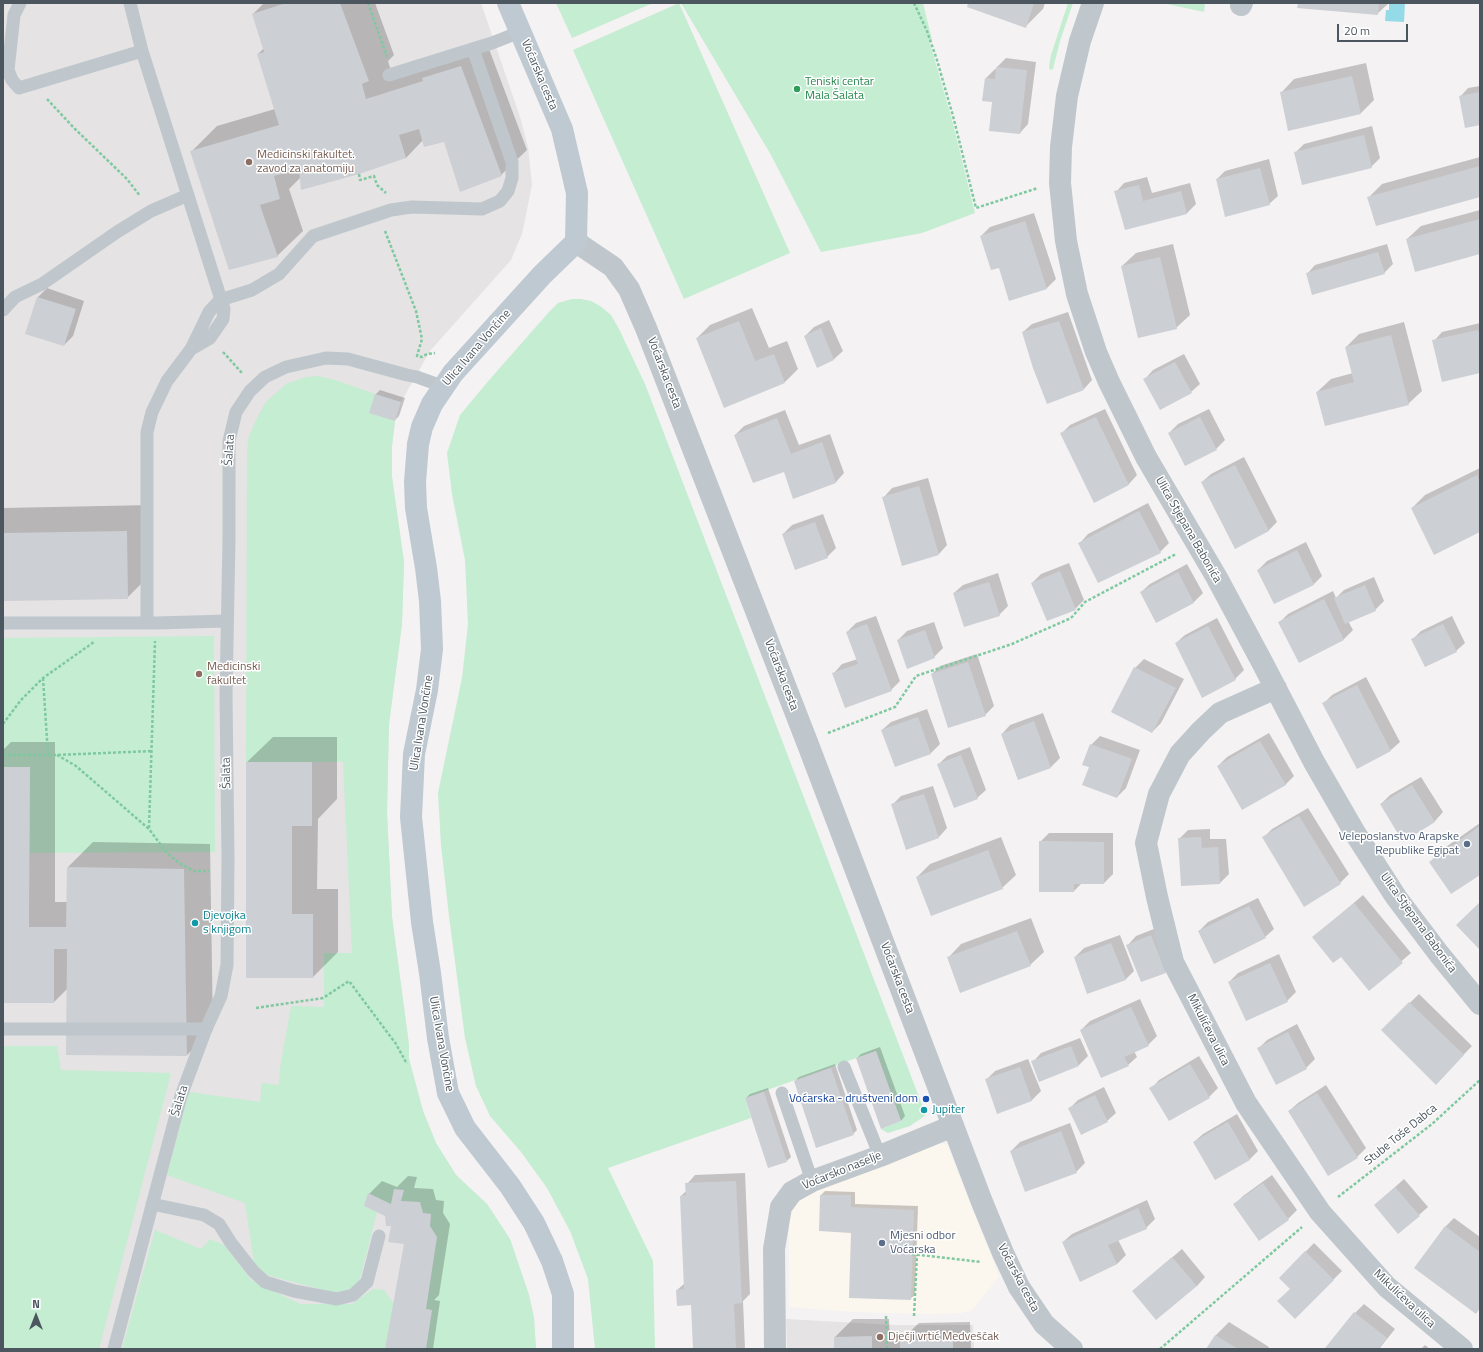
<!DOCTYPE html>
<html>
<head>
<meta charset="utf-8">
<style>
	body { margin:0 }
	#map { position:relative; width:1483px; height:1352px; overflow:hidden; background:#f4f2f2; font-family:"Titillium Web",sans-serif }
	canvas { display:block }
	.frame { position:absolute; inset:0; border:4px solid #4b565e; pointer-events:none }
	.north { position:absolute; left:16px; top:1296px; width:40px; height:40px; -webkit-text-stroke:3px #fff; paint-order:stroke; rotate:0deg; font-size:11px; font-weight:700; line-height:16px; text-align:center; color:#4b565e }
	.north::after { content:''; display:block; margin:auto; width:14px; height:18px; background:#4b565e; clip-path:polygon(50% 0,100% 100%,50% 72%,0 100%) }
	.scale { position:absolute; left:1337px; top:24px; width:71px; height:18px; box-sizing:border-box; border:2px solid #4b565e; border-top:0; padding-left:5px; font-size:12px; line-height:14px; white-space:nowrap; color:#4b565e; -webkit-text-stroke:3px #fff; paint-order:stroke }
</style>
</head>
<body>
<div id="map">
<canvas width="1483" height="1352"></canvas>
<div class="frame"></div>
<div class="north">N</div>
<div class="scale">20 m</div>
</div>
<script>
const g = document.querySelector('canvas').getContext('2d');
g.lineJoin = 'round';
function fill(path, color) { g.fillStyle = color; g.fill(path, 'evenodd'); }
const toPath = rows => new Path2D(rows.map(r => 'M' + r).join(''));
function strokePath(path, color, width, dash) { g.strokeStyle = color; g.lineWidth = width; g.lineCap = dash ? 'butt' : 'round'; g.setLineDash(dash || []); g.stroke(path); }
function drawText(font, color, halo, rows, align = 'center') {
  g.font = font + ' "Titillium Web",sans-serif'; g.lineWidth = 3; g.setLineDash([]); g.textBaseline = 'middle'; g.strokeStyle = halo; g.fillStyle = color; for (const [text, x, y, turn = 0] of rows) {
    g.save(); g.translate(x, y); g.rotate((+turn || 0) * Math.PI / 180); g.textAlign = isNaN(turn) ? turn : align; if (halo) g.strokeText(text, 0, 0); g.fillText(text, 0, 0); g.restore();
  }
}
fill(toPath([
	[941,1143,947,1145,999,1276,975,1307,970,1311,961,1313,929,1314,855,1312,789,1307,789,1210,795,1199]
]), '#fcf7ee');
fill(toPath([
	[3,3,481,3,520,117,528,147,532,185,522,234,511,260,430,351,401,402,395,421,392,446,392,477,404,562,402,624,389,724,387,812,392,917,409,1045,409,1059,423,1111,436,1143,456,1175,487,1204,510,1239,529,1295,534,1318,536,1349,3,1349],
	[786,1319,894,1325,973,1325,974,1349,787,1349]
]), '#e5e3e3');
fill(toPath([
	[556,3,653,3,572,38],
	[679,3,790,253,684,299,573,50],
	[681,3,923,3,932,40,929,40,951,116,975,213,922,233,821,252,771,155],
	[1068,3,1073,3,1060,41,1053,69,1050,70,1049,67,1051,55],
	[1162,3,1205,3,1204,12],
	[572,299,581,299,591,301,600,306,611,315,619,329,645,384,926,1115,910,1126,888,1133,881,1129,901,1121,876,1051,745,1098,751,1118,608,1168,653,1261,655,1349,595,1349,588,1279,570,1231,547,1188,521,1152,490,1116,476,1086,465,1038,449,916,441,845,438,793,462,678,468,624,465,560,452,494,447,453,460,415,490,379,549,312,558,303],
	[318,376,335,380,375,394,370,413,395,421,392,446,392,477,404,562,402,624,389,724,387,812,392,917,409,1045,409,1059,423,1111,436,1143,456,1175,487,1204,510,1239,529,1295,534,1318,536,1349,426,1349,432,1310,426,1309,437,1237,430,1226,431,1214,423,1213,420,1202,401,1201,404,1190,394,1190,391,1204,368,1194,364,1206,377,1212,360,1279,352,1288,335,1293,267,1275,254,1263,245,1203,167,1175,189,1092,260,1102,262,1083,279,1085,280,1068,291,1006,324,1007,324,953,352,953,343,762,246,762,247,451,249,436,257,418,266,402,286,384,306,377],
	[214,636,215,852,30,853,30,767,3,767,3,638],
	[3,1046,57,1046,61,1070,171,1073,99,1349,3,1349],
	[155,1230,201,1249,210,1239,224,1245,251,1280,300,1304,352,1304,373,1289,384,1290,394,1304,385,1349,122,1349]
]), '#c4edd2');
fill(toPath([
	[1389,3,1405,3,1404,22,1385,21,1386,10,1389,10]
]), '#95dae7');
fill(toPath([
	[264,3,375,3,394,55,388,61,392,74,486,41,527,150,501,175,445,141,423,140,406,158,301,177,289,189,303,231,277,256,191,152,217,126,275,109,258,54,264,48,253,14],
	[969,3,1045,3,1043,9,1025,27],
	[1299,3,1389,3,1377,14],
	[1006,58,1036,62,1028,124,1020,133,993,102,986,78,995,69,997,70,997,67],
	[1366,63,1374,100,1361,113,1281,93,1294,79],
	[1480,86,1480,124,1460,97,1468,88],
	[1372,126,1380,158,1371,167,1296,152,1304,144],
	[1480,157,1480,196,1369,197,1382,184],
	[1269,159,1278,196,1269,204,1217,179,1225,171],
	[1147,177,1152,193,1190,183,1196,204,1187,213,1126,229,1116,192,1124,183],
	[1480,210,1480,253,1407,239,1421,226],
	[1034,213,1056,279,1047,288,1010,300,999,267,981,236,990,227],
	[1173,244,1190,315,1176,328,1122,266,1136,253],
	[1387,244,1393,264,1384,273,1307,274,1315,265],
	[47,288,84,301,73,336,64,345,26,333,38,297],
	[752,308,769,348,787,341,798,369,785,382,697,338,710,325],
	[1068,312,1092,380,1084,389,1023,332,1032,324],
	[829,320,843,351,834,359,818,366,805,336,814,327],
	[1404,322,1422,391,1408,404,1317,392,1331,379,1353,373,1346,347,1359,334],
	[1480,323,1480,372,1434,341,1442,332],
	[1184,354,1200,384,1191,392,1145,379,1153,370],
	[380,390,405,398,399,416,395,420,371,413,376,394],
	[1105,409,1137,475,1129,484,1095,502,1061,434,1070,425],
	[1209,409,1225,440,1216,449,1169,433,1178,424],
	[785,410,799,445,830,434,844,473,836,482,784,471,735,435,744,426],
	[1244,457,1277,522,1268,531,1202,482,1211,474],
	[1480,468,1480,531,1412,508,1425,495],
	[928,478,947,545,939,554,884,497,892,488],
	[1148,503,1169,543,1160,552,1080,543,1088,534],
	[152,505,153,572,127,598,3,600,3,508],
	[823,514,836,548,827,557,783,534,792,525],
	[1306,542,1322,576,1314,584,1258,570,1267,561],
	[1069,563,1084,600,1075,609,1032,583,1041,574],
	[1187,564,1203,593,1194,602,1156,622,1141,592,1150,584],
	[998,573,1008,606,999,615,954,593,963,585],
	[1374,577,1384,601,1375,610,1348,621,1353,630,1344,639,1299,662,1279,623,1288,614,1333,591,1336,598,1344,590],
	[876,616,900,681,891,690,834,673,842,664,858,659,847,632,856,623],
	[1452,616,1465,643,1456,651,1413,639,1421,631],
	[1217,618,1244,670,1235,679,1176,643,1185,635],
	[934,622,943,648,934,657,898,640,907,631],
	[977,654,994,706,985,715,932,674,940,666],
	[1144,659,1184,679,1161,723,1152,732,1112,712,1135,668],
	[1366,677,1400,742,1391,750,1358,767,1324,703,1332,695],
	[927,709,940,744,931,753,895,766,882,730,891,722],
	[1043,713,1060,758,1051,767,1018,779,1002,734,1010,725],
	[1269,733,1294,776,1285,785,1218,766,1227,757],
	[1100,736,1140,750,1126,788,1117,797,1090,766,1091,745],
	[273,737,337,737,337,799,318,819,317,889,338,889,338,952,313,977,247,977,247,762],
	[11,742,55,742,55,902,67,902,68,867,93,842,210,844,213,1030,187,1055,67,1054,67,989,54,1002,3,1002,3,750],
	[970,747,986,790,977,798,938,765,947,756],
	[1421,777,1443,812,1435,821,1403,840,1381,804,1390,795],
	[933,786,947,828,939,837,892,805,901,796],
	[1308,808,1349,874,1340,883,1263,838,1272,829],
	[1480,823,1480,873,1430,862,1443,849],
	[1210,829,1210,839,1226,839,1229,874,1220,883,1179,839,1188,830],
	[1049,833,1113,833,1113,874,1104,883,1082,883,1074,891,1040,842],
	[1001,837,1016,875,1002,888,917,877,930,864],
	[1363,895,1411,953,1369,989,1341,955,1314,937],
	[1258,898,1274,929,1265,937,1199,931,1208,922],
	[1031,918,1044,952,1030,965,948,958,961,944],
	[1159,927,1174,963,1165,972,1128,945,1136,936],
	[1120,935,1134,971,1125,980,1075,957,1084,948],
	[1279,954,1296,992,1287,1001,1229,982,1238,973],
	[1419,994,1472,1046,1445,1074,1382,1030],
	[1140,999,1157,1036,1148,1045,1134,1051,1137,1057,1128,1065,1081,1030,1090,1021],
	[1297,1024,1315,1059,1306,1068,1258,1049,1267,1040],
	[1080,1038,1088,1056,1079,1065,1040,1080,1033,1062,1041,1053],
	[880,1047,905,1116,901,1121,857,1058,861,1054],
	[1199,1056,1218,1088,1209,1097,1169,1120,1151,1089,1159,1080],
	[1028,1059,1041,1091,1032,1100,998,1113,986,1080,995,1071],
	[835,1064,857,1130,853,1134,795,1081,799,1077],
	[1326,1085,1366,1148,1357,1157,1289,1111,1298,1103],
	[1104,1087,1116,1113,1107,1121,1069,1109,1078,1100],
	[768,1088,791,1157,787,1161,746,1098,750,1094],
	[1237,1114,1258,1151,1249,1160,1194,1142,1203,1134],
	[1070,1123,1085,1163,1076,1172,1011,1151,1020,1142],
	[745,1173,750,1294,743,1301,745,1349,694,1349,692,1304,677,1290,685,1283,681,1196,687,1190,687,1184,695,1175],
	[1272,1175,1297,1210,1288,1219,1259,1240,1234,1205,1243,1196],
	[408,1176,417,1177,414,1188,433,1189,436,1200,444,1201,443,1213,450,1224,439,1295,434,1300,440,1301,433,1349,386,1349,406,1243,392,1225,386,1215,369,1194,382,1181,397,1187],
	[1404,1179,1428,1207,1419,1215,1375,1205],
	[825,1191,855,1192,855,1204,918,1206,915,1295,910,1299,852,1232,820,1230,821,1195],
	[1147,1200,1155,1219,1146,1228,1118,1240,1126,1255,1117,1264,1081,1281,1063,1242,1072,1234],
	[1454,1218,1480,1237,1480,1308,1476,1312,1445,1227],
	[1314,1243,1342,1271,1295,1318,1291,1289,1280,1278],
	[1182,1249,1205,1277,1197,1286,1133,1291],
	[1364,1304,1395,1329,1379,1349,1328,1349,1355,1313],
	[853,1319,889,1319,890,1340,901,1340,919,1323,970,1322,971,1349,835,1349,835,1337],
	[1229,1322,1269,1347,1268,1349,1207,1349,1216,1335],
	[1425,1345,1430,1349,1421,1349]
]), '#0003');
fill(toPath([
	[286,3,340,3,369,81,362,84,366,99,423,81,422,78,461,66,502,176,460,192,444,142,424,147,419,129,399,135,406,158,359,174,301,190,299,169,274,176,280,199,260,205,278,257,229,270,190,151,279,125,257,54,264,52,252,14],
	[968,3,1034,3,1026,28,967,7],
	[1298,3,1379,3,1378,15,1297,8],
	[996,67,1027,70,1020,134,989,131,992,102,982,101,985,78,995,79],
	[1352,76,1361,114,1288,131,1280,92],
	[1480,92,1480,125,1465,128,1459,96],
	[1364,135,1372,168,1302,185,1294,152],
	[1480,166,1480,197,1376,226,1367,197],
	[1260,168,1270,205,1225,217,1216,179],
	[1139,185,1143,201,1181,191,1187,214,1125,230,1114,191],
	[1480,219,1480,254,1415,272,1406,239],
	[1025,221,1047,289,1009,301,999,268,991,270,980,236],
	[1378,252,1385,274,1312,295,1306,273],
	[1160,257,1177,329,1138,338,1121,266],
	[37,297,76,309,64,346,25,334],
	[739,321,755,361,774,354,785,383,724,408,696,338],
	[1059,321,1084,390,1047,404,1033,368,1022,332],
	[821,328,834,360,817,368,804,336],
	[1478,330,1480,337,1480,373,1442,382,1432,340],
	[1391,335,1409,405,1325,426,1316,392,1354,382,1345,347],
	[1175,362,1192,393,1160,410,1143,379],
	[375,394,401,402,395,421,369,413],
	[1096,417,1129,485,1094,503,1060,433],
	[1200,417,1217,450,1185,466,1168,433],
	[777,418,791,454,822,442,836,483,793,499,784,472,753,483,734,435],
	[1235,465,1269,531,1235,549,1201,482],
	[1477,475,1480,482,1480,532,1434,555,1411,508],
	[919,486,939,555,902,566,882,497],
	[1139,511,1161,553,1098,583,1078,543],
	[815,522,828,558,795,570,782,534],
	[127,531,128,599,3,601,3,533],
	[1297,550,1314,585,1274,604,1257,570],
	[1060,571,1076,610,1047,621,1031,583],
	[1178,572,1194,603,1156,623,1140,592],
	[989,582,1000,616,964,627,953,593],
	[1365,585,1376,611,1345,624,1334,598],
	[1324,599,1344,640,1299,663,1278,622],
	[867,624,892,691,845,708,832,673,858,664,846,632],
	[1443,624,1457,652,1425,667,1411,639],
	[1208,626,1236,680,1202,698,1175,643],
	[925,630,935,658,907,669,897,640],
	[968,662,986,716,948,728,931,674],
	[1134,667,1176,688,1152,733,1111,712],
	[1357,685,1391,751,1357,769,1322,703],
	[918,717,931,754,895,767,881,730],
	[1034,721,1051,768,1018,780,1001,734],
	[1260,741,1286,785,1242,810,1217,766],
	[1090,744,1132,759,1117,798,1082,785,1089,767,1082,765],
	[961,755,978,799,954,808,937,764],
	[246,762,312,762,312,826,292,826,292,914,313,914,313,978,246,978],
	[3,767,30,767,29,927,66,927,67,867,184,869,187,1056,66,1055,67,949,54,949,54,1003,3,1003],
	[1412,785,1435,822,1403,842,1380,804],
	[924,794,939,838,906,850,891,804],
	[1299,816,1341,884,1304,907,1262,837],
	[1480,826,1480,875,1451,894,1429,862],
	[1201,837,1202,848,1218,847,1220,884,1181,886,1178,838],
	[1039,841,1104,842,1104,884,1074,884,1074,892,1039,892],
	[988,850,1003,889,931,916,916,877],
	[1480,902,1480,950,1456,925],
	[1354,903,1403,963,1369,991,1341,957,1333,963,1312,937],
	[1249,906,1266,938,1214,964,1198,931],
	[1017,931,1031,966,960,993,947,957],
	[1151,935,1166,973,1141,982,1126,945],
	[1111,943,1126,980,1087,994,1074,957],
	[1270,963,1288,1002,1246,1021,1228,982],
	[1409,1002,1464,1055,1436,1085,1381,1030],
	[1131,1007,1149,1046,1124,1057,1129,1066,1101,1078,1080,1030],
	[1288,1032,1307,1069,1276,1085,1257,1048],
	[1071,1046,1079,1066,1039,1082,1031,1061],
	[876,1051,901,1121,881,1129,856,1058],
	[1190,1064,1210,1098,1169,1121,1149,1088],
	[1020,1067,1032,1101,997,1114,985,1079],
	[831,1068,854,1135,816,1148,794,1081],
	[764,1092,787,1162,768,1168,745,1098],
	[1317,1093,1358,1158,1328,1176,1288,1111],
	[1095,1095,1108,1122,1081,1135,1068,1108],
	[1228,1122,1250,1160,1215,1180,1193,1142],
	[1061,1131,1077,1173,1025,1192,1010,1151],
	[736,1181,742,1303,734,1304,736,1349,693,1349,691,1305,677,1306,676,1290,684,1289,680,1196,686,1195,685,1183],
	[1263,1183,1289,1220,1259,1241,1233,1204],
	[1395,1187,1420,1216,1398,1234,1374,1205],
	[394,1189,404,1190,401,1201,420,1202,423,1213,431,1214,430,1226,437,1237,426,1309,432,1310,426,1349,385,1349,404,1244,388,1242,391,1226,386,1226,385,1216,364,1206,368,1193,391,1204],
	[820,1195,851,1195,851,1207,914,1210,911,1300,849,1298,851,1233,819,1231],
	[1138,1208,1147,1229,1108,1245,1117,1264,1080,1282,1062,1242],
	[1445,1226,1480,1252,1480,1308,1476,1314,1414,1268],
	[1305,1251,1334,1280,1295,1319,1277,1301,1290,1289,1279,1278],
	[1172,1257,1197,1286,1156,1320,1132,1291],
	[1354,1312,1387,1338,1378,1349,1326,1349,1325,1348],
	[1215,1335,1238,1349,1206,1349],
	[872,1336,872,1349,834,1349,834,1337],
	[953,1339,953,1349,900,1349,900,1340]
]), '#cccfd4');
strokePath(toPath([
	[368,3,387,57],
	[914,3,927,31,937,60,953,116,976,208,1038,188],
	[47,99,75,129,127,179,140,196],
	[359,174,360,180,374,176,377,185,386,193],
	[385,231,416,311,422,339,417,356,422,357,427,354,435,353],
	[223,352,242,373],
	[43,678,48,755],
	[3,724,21,700,43,678,94,642],
	[828,733,895,707,916,676,1012,644,1071,618,1085,602,1176,554],
	[3,755,57,755,152,751],
	[57,755,76,766,149,829,166,852,179,863,194,871,209,871],
	[149,828,155,641],
	[256,1008,323,998,349,981,396,1044,407,1064],
	[1338,1197,1432,1124,1480,1080],
	[912,1254,981,1262],
	[886,1316,887,1349],
	[914,1316,917,1255],
	[1160,1349,1302,1227]
]), '#7ec9a0', 2.5, [3, 2]);
strokePath(toPath([
	[20,3,14,15,8,70,12,80,19,88,142,51],
	[130,3,142,51,224,309,223,319,210,338,191,349],
	[389,75,492,43,520,32],
	[3,310,15,297,42,284,117,232,151,211,188,195],
	[3,623,156,623,227,621],
	[147,623,147,432,152,412,167,381,191,349,209,312,220,300,252,290,279,274,313,236,391,210,412,207,482,209,500,201,508,191,512,178,512,162,473,49],
	[3,1029,206,1029],
	[844,1067,880,1156],
	[782,1093,812,1181],
	[152,1204,204,1215,219,1224,231,1243,253,1271,265,1282,294,1291,337,1299,353,1295,367,1282,379,1236],
	[114,1349,181,1096,206,1029,221,996,227,965,228,858,226,694,229,540,229,441,236,412,250,391,265,377,286,367,326,358,348,359,407,375,417,377,442,386]
]), '#bfc7cd', 13);
strokePath(toPath([
	[1093,3,1080,41,1067,96,1061,147,1060,183,1066,241,1077,294,1096,352,1109,382,1146,457,1217,578,1262,662,1314,762,1355,833,1396,897,1439,954,1480,1004],
	[1241,5,1242,3],
	[1276,688,1220,713,1201,731,1180,754,1159,794,1146,843,1157,897,1173,962,1246,1103,1320,1212,1387,1287,1462,1349],
	[775,1349,774,1249,781,1207,792,1192,812,1181,880,1156,953,1126]
]), '#bfc7cd', 22);
strokePath(toPath([
	[576,242,613,267,629,289,646,328,807,742,982,1202,1003,1253,1019,1287,1044,1324,1072,1349]
]), '#bfc7cd', 22);
strokePath(toPath([
	[508,3,562,129,577,193,576,242,542,275,453,373,432,404,422,427,418,444,415,482,416,508,426,568,430,601,432,649,427,690,414,754,411,817,422,922,430,973,438,1038,448,1093,465,1128,510,1186,534,1223,552,1261,563,1294,563,1349]
]), '#bfc9d2', 22);
for (const [x, y, r, color] of [
	[797,89,4,"#2e9e5b"],
	[249,162,4,"#8d6e63"],
	[199,674,4,"#8d6e63"],
	[1467,844,4,"#5c6f8a"],
	[195,923,4,"#0f9aa8"],
	[926,1099,4,"#1a4fb4"],
	[924,1110,4,"#0f9aa8"],
	[882,1243,4,"#5c6f8a"],
	[880,1337,4,"#8d6e63"]
]) { const dot = new Path2D(); dot.arc(x, y, r, 0, 2 * Math.PI); g.fillStyle = color; g.fill(dot); strokePath(dot, '#fff', 1.5); }
drawText('12px', '#4b565e', '#fff', [
	["Voćarska cesta",539,75,67],
	["Ulica Ivana Vončine",477,348,-49],
	["Voćarska cesta",664,373,69],
	["Šalata",230,450,-86],
	["Ulica Stjepana Babonića",1188,530,60],
	["Voćarska cesta",781,675,69],
	["Ulica Ivana Vončine",422,723,-81],
	["Šalata",227,773,-91],
	["Ulica Stjepana Babonića",1418,923,54],
	["Voćarska cesta",897,978,69],
	["Mikulićeva ulica",1208,1030,63],
	["Ulica Ivana Vončine",441,1044,80],
	["Šalata",180,1101,-73],
	["Stube Toše Dabca",1401,1135,-39],
	["Voćarsko naselje",842,1171,-22],
	["Voćarska cesta",1018,1278,62],
	["Mikulićeva ulica",1404,1299,43]
]);
drawText('12px', '#27864d', '#fff', [
	["Teniski centar",805,82],
	["Mala Šalata",805,96]
], 'left');
drawText('12px', '#785e54', '#fff', [
	["Medicinski fakultet.",257,155],
	["zavod za anatomiju",257,169],
	["Medicinski",207,667],
	["fakultet",207,681],
	["Dječji vrtić Medveščak",888,1337]
], 'left');
drawText('12px', '#4e5e75', '#fff', [
	["Veleposlanstvo Arapske",1459,837],
	["Republike Egipat",1459,851],
	["Mjesni odbor",890,1236,"left"],
	["Voćarska",890,1250,"left"]
], 'right');
drawText('12px', '#0d838f', '#fff', [
	["Djevojka",203,916],
	["s knjigom",203,930],
	["Jupiter",932,1110]
], 'left');
drawText('12px', '#164399', '#fff', [
	["Voćarska - društveni dom",918,1099]
], 'right');
</script>
</body>
</html>
